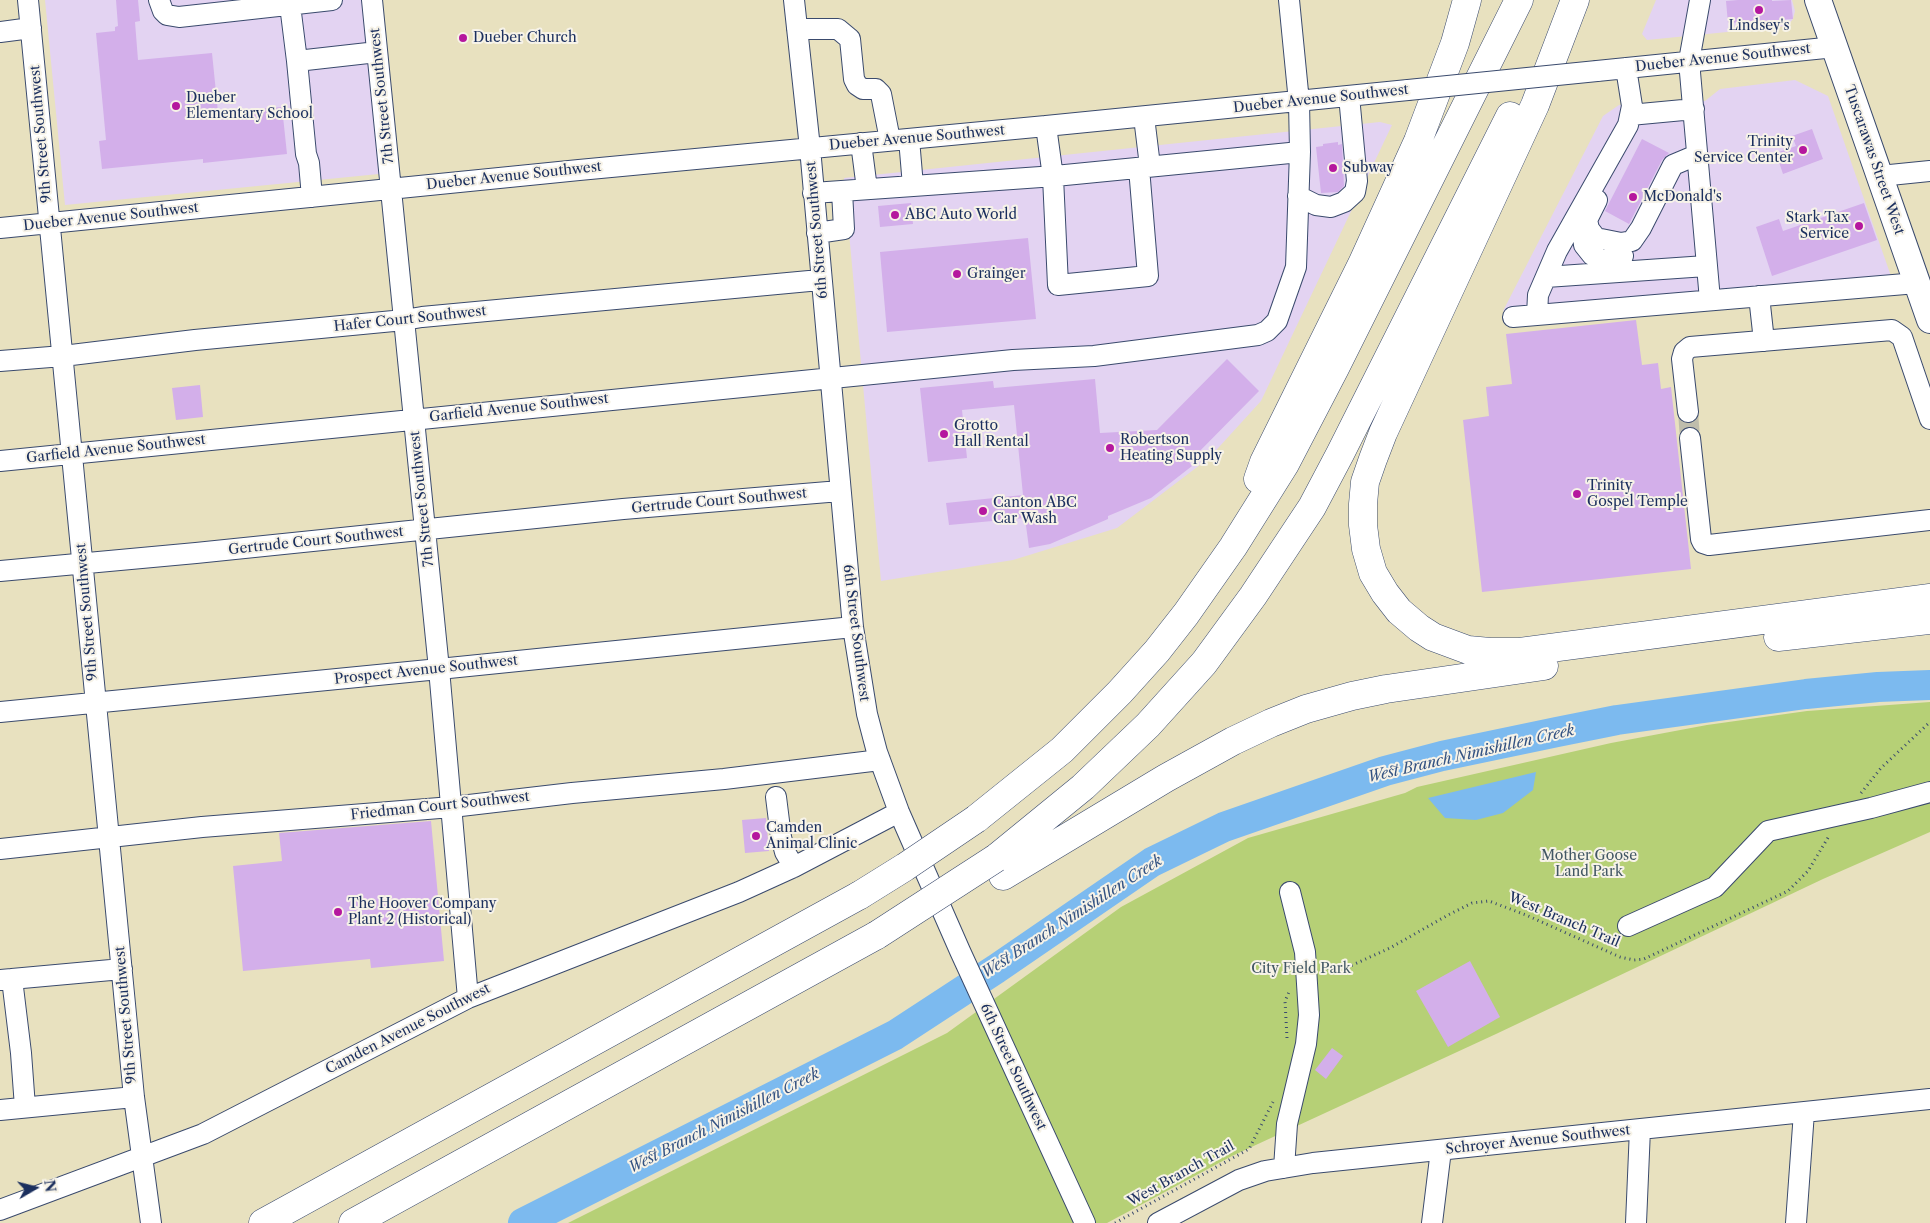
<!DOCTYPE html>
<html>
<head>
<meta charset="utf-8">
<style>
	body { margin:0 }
	#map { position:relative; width:1930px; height:1223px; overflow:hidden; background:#e8e1bf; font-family:"Libre Caslon Text",serif }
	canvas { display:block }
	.north { position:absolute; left:10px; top:1163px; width:50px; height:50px; -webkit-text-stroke:4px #f7f3e8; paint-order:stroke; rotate:82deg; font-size:14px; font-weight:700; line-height:20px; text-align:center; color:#1b2f5e }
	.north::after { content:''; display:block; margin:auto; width:18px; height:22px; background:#1b2f5e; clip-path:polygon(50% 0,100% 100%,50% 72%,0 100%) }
</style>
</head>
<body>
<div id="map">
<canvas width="1930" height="1223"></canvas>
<div class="north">N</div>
</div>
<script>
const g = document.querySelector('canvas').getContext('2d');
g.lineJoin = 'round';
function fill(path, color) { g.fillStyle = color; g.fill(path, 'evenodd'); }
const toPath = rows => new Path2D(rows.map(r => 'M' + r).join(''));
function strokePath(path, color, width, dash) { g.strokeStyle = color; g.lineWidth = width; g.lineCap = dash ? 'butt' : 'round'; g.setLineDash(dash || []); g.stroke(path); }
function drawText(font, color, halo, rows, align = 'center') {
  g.font = font + ' "Libre Caslon Text",serif'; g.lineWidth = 4; g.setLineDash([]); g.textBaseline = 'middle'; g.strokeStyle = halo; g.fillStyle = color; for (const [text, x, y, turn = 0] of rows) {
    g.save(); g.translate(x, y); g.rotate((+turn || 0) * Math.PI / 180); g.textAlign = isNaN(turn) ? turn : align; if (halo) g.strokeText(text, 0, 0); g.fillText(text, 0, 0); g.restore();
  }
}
fill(toPath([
	[45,0,362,0,379,174,65,205],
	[1656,0,1792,0,1795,11,1793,19,1787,26,1647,40,1642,34],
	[1795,80,1828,96,1892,279,1503,311,1603,116,1619,105,1705,101,1720,89],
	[1380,122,1392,125,1261,401,1209,458,1117,528,1013,560,881,581,844,178]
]), '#e3d3f2');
fill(toPath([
	[1930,702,1930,832,1823,879,1496,1034,1232,1156,1107,1223,568,1223,947,1033,1121,907,1248,838,1405,793,1417,787,1611,743,1707,725,1807,711]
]), '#b6d076');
fill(toPath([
	[1536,772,1533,790,1503,813,1476,820,1445,818,1428,798]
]), '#7cbaef');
strokePath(toPath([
	[523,1223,895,1035,996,969,1152,862,1224,827,1385,771,1442,756,1557,732,1617,720,1806,694,1878,687,1930,685]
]), '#7cbaef', 30);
fill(toPath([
	[116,0,138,0,140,21,135,22,138,60,212,53,218,112,282,107,287,154,203,163,203,159,102,169,99,141,106,140,96,33,115,31,115,27,118,26],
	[1738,0,1772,0,1772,1,1791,0,1793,19,1728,23,1726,1],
	[1812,129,1823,159,1783,174,1776,153,1796,146,1792,136],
	[1642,139,1669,153,1662,160,1629,224,1605,211],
	[1338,142,1338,145,1342,144,1344,186,1338,192,1321,193,1316,147,1323,146,1323,144],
	[911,203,913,224,880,227,878,206],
	[1864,203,1877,240,1772,276,1756,227,1779,219,1783,231],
	[1028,238,1036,319,887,332,880,252],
	[1636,320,1642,365,1658,363,1661,389,1671,387,1691,569,1482,592,1463,420,1489,416,1486,387,1512,384,1506,334],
	[1227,359,1259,391,1189,462,1192,466,1151,498,1108,516,1108,519,1050,544,1029,548,1025,518,949,525,946,503,1023,495,1014,405,962,410,967,458,928,462,920,388,993,381,994,388,1095,379,1100,433,1157,430],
	[200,385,203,417,176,420,172,388],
	[766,818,769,851,745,853,742,820],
	[431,821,444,961,371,968,370,959,243,971,233,866,282,861,279,833],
	[1470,961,1500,1017,1448,1047,1416,991],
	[1332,1048,1343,1056,1326,1079,1315,1070]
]), '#d3afea');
strokePath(toPath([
	[1688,412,1690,438]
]), '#bfbdac', 20, [20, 10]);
const minor = toPath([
	[28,0,134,1097,151,1223],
	[159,0,163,11,167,15,179,17,332,0],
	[372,0,439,669,468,998],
	[794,0,810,148,853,627,867,714,877,752,899,812,960,951,1085,1223],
	[1700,0,1689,61,1710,300],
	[290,5,297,61],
	[797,29,838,29,850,39,854,79,857,85,863,89,876,89,881,94,890,140],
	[0,32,31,28],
	[1597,71,1835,47],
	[1630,115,1694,109],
	[1144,117,1150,166],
	[1046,126,1053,177,1058,285,1148,276,1139,168],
	[909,139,913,186,1055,176,1300,152],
	[861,143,867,189],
	[1880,176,1930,171],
	[813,193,913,186],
	[1298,196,1316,205,1331,207,1344,202,1355,192,1357,181,1349,96],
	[312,197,309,163,306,154,297,61,377,52],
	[1597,200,1587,220,1589,229,1596,238,1621,243,1632,241,1641,228,1673,165,1692,157],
	[1586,224,1583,236,1584,245,1592,255,1601,260,1621,260,1623,256],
	[0,228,579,170,1046,126,1408,90],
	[817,233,844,229,842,191],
	[1546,277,1706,266],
	[1759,296,1764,341],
	[1537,315,1538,295,1557,251,1628,125,1632,106,1626,68],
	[1513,317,1917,283],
	[0,361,63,356,195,340,404,320,422,317,820,280],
	[1688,412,1682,359,1684,352,1690,347,1892,330,1902,337,1930,419],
	[1690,438,1701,539,1703,543,1709,545,1930,520],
	[0,461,1013,360,1094,356,1258,335,1267,331,1277,321,1296,267,1300,152,1299,102,1289,0],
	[0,571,196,553,623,509,840,491],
	[0,712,439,669,853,627],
	[776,797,781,837,785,852,794,867],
	[0,849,202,827,452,807,572,793,724,779,880,760],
	[1628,926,1715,887,1768,831,1871,808,1930,792],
	[12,979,21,1053,25,1107],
	[0,980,122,969],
	[0,1110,134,1097],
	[1284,1168,1287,1124,1306,1044,1309,1015,1305,952,1290,892],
	[0,1210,203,1134,468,998,739,892,794,867,899,812],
	[1158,1223,1239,1180,1265,1171,1313,1163,1930,1099],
	[1432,1223,1441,1150],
	[1636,1223,1640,1129],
	[1796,1223,1804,1112]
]);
const major = toPath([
	[1818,0,1930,320]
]);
const highway = toPath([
	[1575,0,1535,105,1383,433,1373,459,1365,482,1363,504,1363,525,1366,549,1373,573,1385,593,1399,611,1419,628,1433,637,1468,650,1490,652,1520,652,1930,598],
	[1258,479,1264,462,1362,264,1418,141,1455,43,1467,0],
	[1778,637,1930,620],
	[976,819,1062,750,1120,692,1157,651,1186,614,1233,547,1285,464,1335,368,1519,0],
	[996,858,1083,787,1148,725,1204,663,1253,596,1312,507,1340,454,1510,116],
	[1003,876,1166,778,1233,741,1271,723,1306,709,1352,696,1386,689,1544,666],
	[263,1223,860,895],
	[353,1223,877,935]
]);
strokePath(minor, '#3a4a6d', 22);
strokePath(major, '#3a4a6d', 28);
strokePath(highway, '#3a4a6d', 29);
strokePath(toPath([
	[1861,793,1881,768,1930,722],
	[1322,969,1348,967,1390,948,1448,915,1472,903,1489,901,1526,915,1620,957,1634,960,1644,959,1788,891,1808,871,1829,836],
	[1287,1038,1285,1001,1289,992],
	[1115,1223,1249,1149,1273,1102]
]), '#3a4a6d', 3, [1, 4]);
strokePath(minor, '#fff', 20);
strokePath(major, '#fff', 26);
strokePath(highway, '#fff', 28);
const minorBridge = toPath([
	[1408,90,1597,71]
]);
const highwayBridge = toPath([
	[860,895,905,867,976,819],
	[877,935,996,858]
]);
strokePath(minorBridge, '#3a4a6d', 22, []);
strokePath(highwayBridge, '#3a4a6d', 29, []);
strokePath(minorBridge, '#fff', 20);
strokePath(highwayBridge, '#fff', 28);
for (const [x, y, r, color] of [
	[1759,10,5,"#b5179e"],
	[463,38,5,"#b5179e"],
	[176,106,5,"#b5179e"],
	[1803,150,5,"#b5179e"],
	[1333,168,5,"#b5179e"],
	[1633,197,5,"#b5179e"],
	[895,215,5,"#b5179e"],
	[1859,226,5,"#b5179e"],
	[957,274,5,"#b5179e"],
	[944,434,5,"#b5179e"],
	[1110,448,5,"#b5179e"],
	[1577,494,5,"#b5179e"],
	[983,511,5,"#b5179e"],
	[756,836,5,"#b5179e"],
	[338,912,5,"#b5179e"]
]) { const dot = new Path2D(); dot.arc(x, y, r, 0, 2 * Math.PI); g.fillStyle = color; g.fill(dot); strokePath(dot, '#f7f3e8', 2); }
drawText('14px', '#1b2f5e', '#f7f3e8', [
	["Lindsey's",1759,26,"center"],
	["Dueber Church",473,38],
	["Dueber",186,98],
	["Elementary School",186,114],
	["Trinity",1793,142,"right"],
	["Service Center",1793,158,"right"],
	["Subway",1343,168],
	["McDonald's",1643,197],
	["ABC Auto World",905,215],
	["Stark Tax",1849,218,"right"],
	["Service",1849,234,"right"],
	["Grainger",967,274],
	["Grotto",954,426],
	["Hall Rental",954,442],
	["Robertson",1120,440],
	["Heating Supply",1120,456],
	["Trinity",1587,486],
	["Gospel Temple",1587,502],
	["Canton ABC",993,503],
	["Car Wash",993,519],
	["Camden",766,828],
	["Animal Clinic",766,844],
	["The Hoover Company",348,904],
	["Plant 2 (Historical)",348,920]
], 'left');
drawText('14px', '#1b2f5e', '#f7f3e8', [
	["Dueber Avenue Southwest",1723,58,-6],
	["7th Street Southwest",382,96,-96],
	["Dueber Avenue Southwest",1321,99,-6],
	["9th Street Southwest",41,134,-95],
	["Dueber Avenue Southwest",917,138,-5],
	["Tuscarawas Street West",1874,160,71],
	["Dueber Avenue Southwest",514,176,-6],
	["Dueber Avenue Southwest",111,217,-6],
	["6th Street Southwest",817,230,-95],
	["Hafer Court Southwest",410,319,-6],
	["Garfield Avenue Southwest",519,408,-6],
	["Garfield Avenue Southwest",116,449,-6],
	["7th Street Southwest",422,499,-96],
	["Gertrude Court Southwest",719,501,-5],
	["Gertrude Court Southwest",316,541,-6],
	["9th Street Southwest",87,612,-95],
	["6th Street Southwest",856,633,83],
	["Prospect Avenue Southwest",426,670,-6],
	["Friedman Court Southwest",440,806,-6],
	["West Branch Trail",1564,920,23],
	["9th Street Southwest",126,1015,-95],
	["Camden Avenue Southwest",408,1029,-27],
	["6th Street Southwest",1013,1067,65],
	["Schroyer Avenue Southwest",1538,1140,-6],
	["West Branch Trail",1181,1174,-29]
]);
drawText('14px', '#425764', '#f7f3e8', [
	["Mother Goose",1589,856],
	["Land Park",1589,872],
	["City Field Park",1301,969]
]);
drawText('italic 15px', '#335282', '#f7f3e8', [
	["West Branch Nimishillen Creek",1471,754,-13],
	["West Branch Nimishillen Creek",1072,917,-33],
	["West Branch Nimishillen Creek",724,1121,-27]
]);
</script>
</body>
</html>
